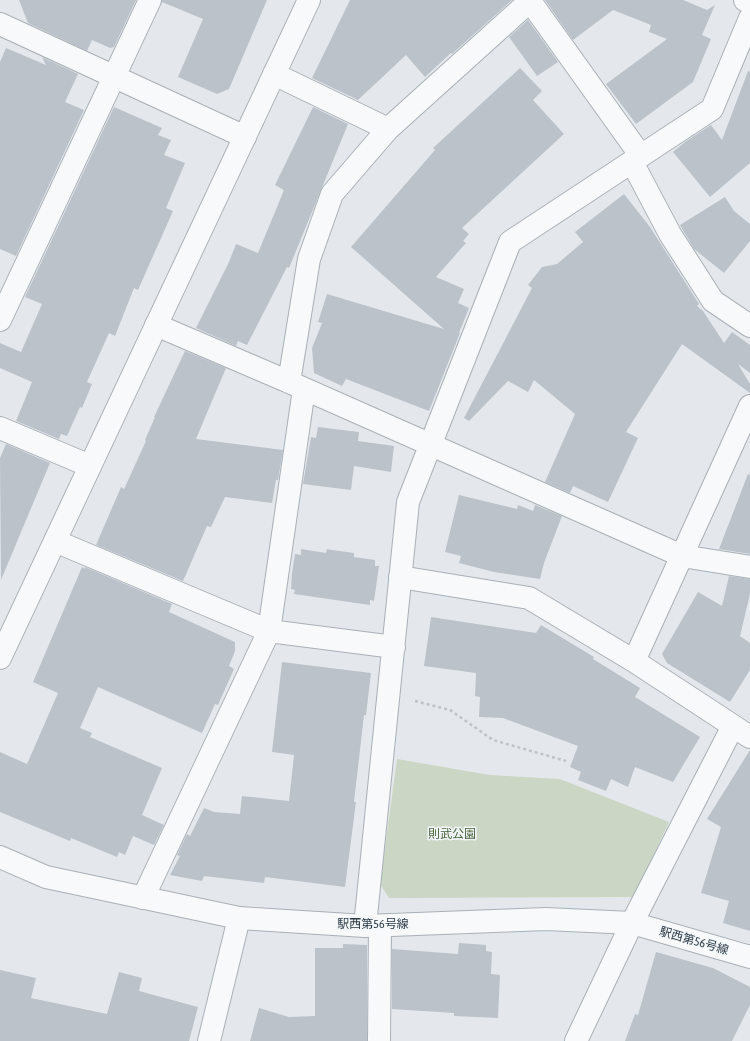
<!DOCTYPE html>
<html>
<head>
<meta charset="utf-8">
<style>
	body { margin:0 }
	canvas { display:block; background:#e4e8ec }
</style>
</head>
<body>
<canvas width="750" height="1041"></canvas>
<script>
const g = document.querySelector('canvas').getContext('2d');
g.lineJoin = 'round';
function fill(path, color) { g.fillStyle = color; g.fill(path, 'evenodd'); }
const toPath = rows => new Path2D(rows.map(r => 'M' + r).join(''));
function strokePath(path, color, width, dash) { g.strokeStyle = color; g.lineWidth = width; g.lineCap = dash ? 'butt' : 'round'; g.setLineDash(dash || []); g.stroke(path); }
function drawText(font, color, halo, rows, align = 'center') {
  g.font = font + ' "Asap Condensed","Noto Sans JP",sans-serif'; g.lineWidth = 3; g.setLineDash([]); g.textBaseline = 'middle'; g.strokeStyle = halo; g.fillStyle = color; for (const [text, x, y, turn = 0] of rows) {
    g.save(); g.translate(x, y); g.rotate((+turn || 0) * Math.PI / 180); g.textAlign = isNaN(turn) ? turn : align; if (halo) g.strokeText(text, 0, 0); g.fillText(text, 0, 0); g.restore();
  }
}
fill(toPath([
	[397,759,490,775,560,779,669,822,634,897,389,898,380,884]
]), '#ccd6c5');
fill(toPath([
	[19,0,136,0,114,47,110,48,92,40,87,51,28,23],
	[162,0,267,0,229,89,217,94,178,77,203,19,162,2],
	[350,0,512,0,452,54,451,53,425,77,406,55,358,100,312,78],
	[545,0,683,0,707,10,715,5,702,35,711,39,693,82,636,124,606,84,667,39,649,32,651,25,613,10,573,40],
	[528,20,558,62,537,76,509,37],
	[6,48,46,65,42,57,78,74,65,102,84,110,16,256,0,249,0,62],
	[520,68,542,91,533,100,564,134,462,228,469,234,463,241,466,243,436,277,464,289,458,303,469,308,459,333,460,333,429,411,346,379,342,386,314,373,312,348,322,323,318,322,327,294,444,329,351,247,435,150,433,148],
	[748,71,750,72,750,163,710,197,673,152,685,142,711,125,722,140],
	[114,107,162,128,158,135,171,140,164,155,185,163,166,208,173,211,138,290,134,288,115,336,109,333,87,382,92,384,82,408,80,407,67,436,61,434,59,439,16,421,32,382,0,368,0,343,21,352,42,304,25,297],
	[313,107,348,124,289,268,287,267,247,345,238,341,236,346,196,328,229,262,236,244,258,253,284,190,275,185],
	[624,194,650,227,699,304,697,306,703,311,724,343,732,332,750,345,750,373,738,364,750,384,750,393,682,344,626,432,638,438,608,502,573,486,570,493,545,482,575,414,534,380,528,392,508,381,469,421,464,418,532,288,528,285,542,267,557,264,583,242,575,232],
	[725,197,734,211,750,224,750,241,724,273,694,249,680,225],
	[185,351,226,368,196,439,283,450,278,480,276,480,272,503,225,497,211,527,207,526,183,581,96,545,121,487,124,489,146,441,145,440,155,417,154,417],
	[318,427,359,432,358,441,394,446,391,472,354,466,351,490,303,484,311,437,316,438],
	[6,444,50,463,1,580,0,458],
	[748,474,750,475,750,554,719,549],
	[459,495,517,509,518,505,533,511,535,505,562,516,544,563,540,579,494,572,459,563,461,556,445,552],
	[301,549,326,553,327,549,332,550,354,553,354,557,375,560,375,566,379,566,374,601,370,600,370,605,294,594,295,590,291,589,292,573,295,554,301,555],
	[82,567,85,569,85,567,172,604,169,612,235,642,235,651,229,666,234,669,218,705,215,704,202,733,98,687,80,728,92,733,90,737,162,768,142,815,164,825,154,845,133,836,125,855,119,852,117,857,71,838,70,841,0,812,0,752,27,764,58,693,33,682],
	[729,576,750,579,750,594,740,636,750,643,750,670,730,702,667,663,662,654,698,592,722,606],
	[431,617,536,633,541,625,594,657,593,659,640,688,635,697,700,737,673,782,635,767,628,787,611,779,606,791,578,780,581,772,570,767,578,746,503,718,479,717,480,697,475,696,476,673,424,666],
	[282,662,371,673,366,715,364,715,354,802,356,802,345,887,265,877,264,883,204,876,202,881,170,875,180,856,177,855,187,834,190,836,204,808,214,812,240,814,242,796,289,801,294,755,272,752],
	[750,750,750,931,723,923,729,901,701,893,721,827,707,819],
	[459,943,486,945,486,951,492,952,491,974,500,975,498,1018,454,1016,454,1013,392,1009,392,949,458,954],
	[343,944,367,945,367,1041,250,1041,259,1008,289,1017,315,1016,315,948,343,948],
	[656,952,713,968,750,987,750,1005,732,1041,625,1041,635,1014,638,1015],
	[0,970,36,978,31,998,107,1014,119,972,142,978,139,991,198,1007,189,1041,0,1041]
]), '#bbc2ca');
const minor = toPath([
	[745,0,750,3],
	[530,1,641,156],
	[0,24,245,137],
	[274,74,388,129],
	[632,162,670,234,713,301,750,326],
	[0,320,150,0],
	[156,325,289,382,682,556,750,567],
	[289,382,309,259,332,194,388,129,531,0],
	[0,428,90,466],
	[55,541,269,631,394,647],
	[400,577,529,598,634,661,750,737],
	[634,661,750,406],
	[143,898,269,631,304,389],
	[365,926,408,502,510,242,712,109,750,18],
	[209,1041,239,918],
	[379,1041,380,926],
	[576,1041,632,923,733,726]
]);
const tertiary = toPath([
	[0,658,309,0],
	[0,857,46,877,239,918,365,926,546,919,632,923,750,957]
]);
strokePath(minor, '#a9b0b7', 24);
strokePath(tertiary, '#a9b0b7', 24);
strokePath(toPath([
	[415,701,450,710,493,740,566,761]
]), '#bec3c7', 2.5, [3, 3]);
strokePath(minor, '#f7f9fa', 22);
strokePath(tertiary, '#f7f9fa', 22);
drawText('12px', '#466138', '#f4f7f9', [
	["則武公園",452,834]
]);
drawText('12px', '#2b3945', '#f4f7f9', [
	["駅西第56号線",373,924],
	["駅西第56号線",694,941,16]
]);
</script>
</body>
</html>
